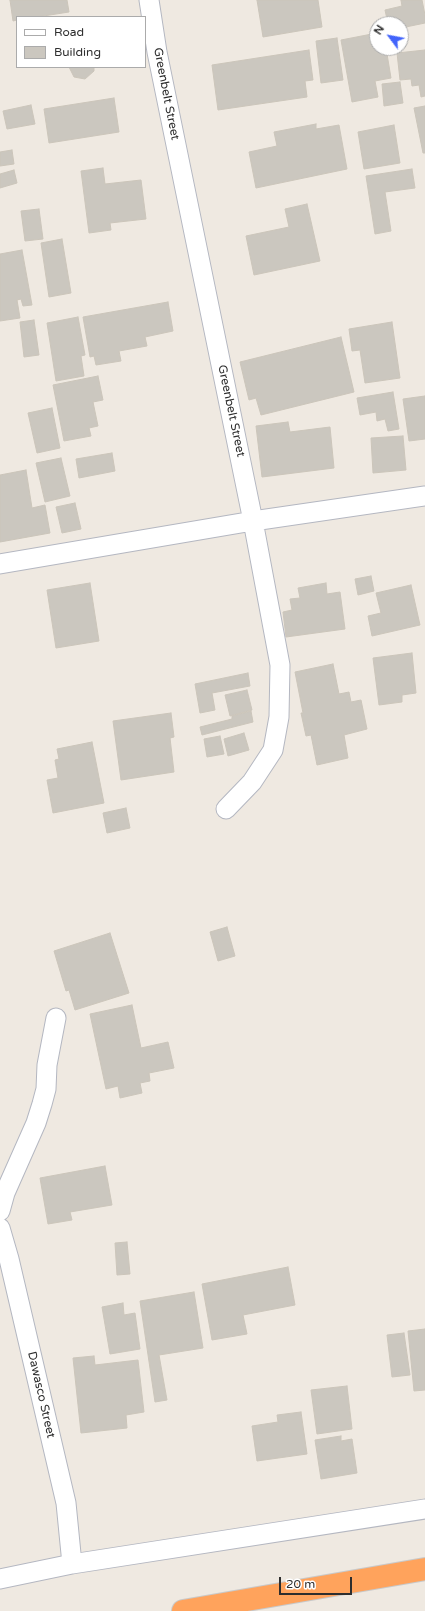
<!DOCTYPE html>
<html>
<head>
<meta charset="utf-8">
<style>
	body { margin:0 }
	#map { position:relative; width:425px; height:1611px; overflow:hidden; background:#efe9e1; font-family:"Varela Round",sans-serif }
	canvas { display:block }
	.legend { position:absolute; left:16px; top:16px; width:130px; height:52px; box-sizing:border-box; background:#fff; border:1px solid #ababab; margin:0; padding:5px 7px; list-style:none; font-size:12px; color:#2e2e2e }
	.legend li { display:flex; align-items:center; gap:8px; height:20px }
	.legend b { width:20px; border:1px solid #ababab }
	.north { position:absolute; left:369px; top:16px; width:40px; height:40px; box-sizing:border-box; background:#fff; border:1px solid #ababab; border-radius:50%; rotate:302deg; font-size:11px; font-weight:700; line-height:16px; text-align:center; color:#2e2e2e }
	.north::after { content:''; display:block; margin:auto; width:14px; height:18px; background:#4264fb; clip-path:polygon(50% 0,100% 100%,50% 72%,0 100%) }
	.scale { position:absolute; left:279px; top:1577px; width:73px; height:18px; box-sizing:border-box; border:2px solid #2e2e2e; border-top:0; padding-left:5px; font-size:12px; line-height:14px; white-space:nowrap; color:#2e2e2e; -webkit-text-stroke:3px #fff; paint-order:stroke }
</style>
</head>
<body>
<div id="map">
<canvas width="425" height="1611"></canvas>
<ul class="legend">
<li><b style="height:5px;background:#fff"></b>Road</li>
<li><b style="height:11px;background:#cbc7bf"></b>Building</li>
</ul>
<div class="north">N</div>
<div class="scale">20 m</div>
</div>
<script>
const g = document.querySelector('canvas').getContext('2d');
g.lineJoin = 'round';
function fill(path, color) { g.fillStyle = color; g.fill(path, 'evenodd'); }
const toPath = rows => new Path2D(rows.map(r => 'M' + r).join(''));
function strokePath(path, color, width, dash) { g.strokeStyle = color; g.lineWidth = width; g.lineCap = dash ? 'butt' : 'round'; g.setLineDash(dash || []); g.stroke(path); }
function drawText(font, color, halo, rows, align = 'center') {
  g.font = font + ' "Varela Round",sans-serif'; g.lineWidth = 3; g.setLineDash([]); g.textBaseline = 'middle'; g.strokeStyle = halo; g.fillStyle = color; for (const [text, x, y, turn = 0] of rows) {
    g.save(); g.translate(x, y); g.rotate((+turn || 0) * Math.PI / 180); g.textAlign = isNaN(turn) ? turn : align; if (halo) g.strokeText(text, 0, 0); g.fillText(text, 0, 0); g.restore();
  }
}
const building = toPath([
	[10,0,67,0,69,12,37,17,17,17,17,20,13,21,10,0],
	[257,0,318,0,322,27,263,37,257,0],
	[401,0,422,0,425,15,425,23,401,28,401,24,388,24,385,10,402,6,401,0],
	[377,33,377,48,386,48,391,78,375,81,378,97,352,102,341,40,377,33],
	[337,38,343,80,321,83,316,41,337,38],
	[309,50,313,80,305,81,307,97,218,110,212,65,309,50],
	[425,50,425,96,421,97,419,85,412,86,411,79,400,80,397,53,425,50],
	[69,67,94,67,94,71,85,79,74,77,69,67],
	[400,82,403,103,384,106,382,84,400,82],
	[114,98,119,132,49,143,44,109,114,98],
	[31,105,35,124,7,129,3,111,31,105],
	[425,106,425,153,423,153,414,108,425,106],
	[316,124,316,129,339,125,347,169,256,188,249,152,277,146,274,132,316,124],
	[394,125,400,163,364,169,358,132,394,125],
	[12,150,14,164,0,166,0,152,12,150],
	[103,168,105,184,141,180,146,219,110,223,111,230,89,233,81,171,103,168],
	[412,169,415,188,385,192,391,231,375,234,366,176,412,169],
	[14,170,17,183,0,188,0,174,14,170],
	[307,204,320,261,254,275,246,236,289,227,285,209,307,204],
	[39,209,43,239,25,241,21,211,39,209],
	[62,239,71,293,49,297,41,243,62,239],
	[22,250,32,305,23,306,21,299,17,300,20,318,0,321,0,254,22,250],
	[168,302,173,331,145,337,147,346,119,351,121,361,96,365,94,356,90,357,83,317,168,302],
	[78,317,85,355,81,356,84,376,56,381,47,323,78,317],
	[34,320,39,355,24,357,20,322,34,320],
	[392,322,400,378,365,383,360,350,352,351,349,329,392,322],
	[341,337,354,392,261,415,256,398,249,400,240,362,341,337],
	[98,376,103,400,93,402,98,426,89,428,91,436,64,441,53,385,98,376],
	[393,392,399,429,388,431,385,419,377,421,376,412,360,415,357,398,393,392],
	[425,396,425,439,409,441,403,399,425,396],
	[52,408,60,448,37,453,28,413,52,408],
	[288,422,290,432,330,427,334,468,262,477,256,426,288,422],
	[403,436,406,470,373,473,371,438,403,436],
	[112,453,115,471,79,478,76,459,112,453],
	[61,458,70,496,45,502,36,463,61,458],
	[26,470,32,508,45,505,50,533,0,542,0,475,26,470],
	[75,503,81,529,62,533,56,507,75,503],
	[371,576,374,591,358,595,355,579,371,576],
	[90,583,99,641,56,648,47,590,90,583],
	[326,583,327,594,340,592,345,629,286,637,283,612,292,610,290,599,300,598,298,588,326,583],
	[411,585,420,625,372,636,368,616,381,613,376,593,411,585],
	[412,653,416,693,402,695,402,702,379,705,373,658,412,653],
	[333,664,339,694,349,692,351,702,361,700,367,729,344,735,348,758,317,765,311,735,306,736,301,713,303,713,295,672,333,664],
	[248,673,250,686,212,693,215,710,200,713,195,684,248,673],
	[247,690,252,710,230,716,225,695,247,690],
	[251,711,253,722,202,735,200,727,232,719,232,716,251,711],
	[171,713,174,737,170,738,174,772,121,780,113,721,171,713],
	[244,733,249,750,228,756,224,739,244,733],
	[220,736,224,754,207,757,204,739,220,736],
	[92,742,104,803,53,813,47,780,58,778,55,760,59,759,57,749,92,742],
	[126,808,130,828,107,833,103,813,126,808],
	[227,927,235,956,218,961,210,932,227,927],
	[110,933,129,993,75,1010,69,990,66,991,54,951,110,933],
	[132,1005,141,1048,168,1042,174,1068,149,1073,150,1081,140,1083,142,1093,120,1098,118,1086,106,1089,90,1014,132,1005],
	[105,1166,112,1205,70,1212,72,1220,48,1224,40,1178,105,1166],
	[127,1242,130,1274,117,1275,115,1243,127,1242],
	[288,1267,295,1305,243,1315,247,1334,212,1340,202,1284,288,1267],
	[194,1292,203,1348,159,1355,167,1400,155,1402,140,1301,194,1292],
	[123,1303,124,1315,135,1313,140,1349,110,1354,102,1307,123,1303],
	[425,1329,425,1390,414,1391,408,1331,425,1329],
	[404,1333,410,1375,392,1377,387,1335,404,1333],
	[94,1356,95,1365,138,1360,144,1412,126,1415,127,1428,81,1433,73,1358,94,1356],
	[347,1386,352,1429,317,1434,311,1390,347,1386],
	[301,1412,307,1454,257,1461,252,1426,278,1422,277,1415,301,1412],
	[341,1436,341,1441,352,1439,357,1473,321,1479,315,1440,341,1436]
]);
fill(building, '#cbc7bf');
strokePath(building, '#cbc5ba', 1);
const street = toPath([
	[149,0,157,52,253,521,280,665,279,717,273,750,252,782,226,809],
	[0,564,253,521,425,496],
	[0,1211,5,1193,36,1123,42,1104,46,1089,47,1065,56,1018],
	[0,1228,9,1259,66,1503,72,1564],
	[0,1579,72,1564,425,1509]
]);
const highway = toPath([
	[183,1611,425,1569]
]);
strokePath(street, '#b4b7c1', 21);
strokePath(highway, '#c9c9c9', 24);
strokePath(street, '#fff', 19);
strokePath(highway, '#ffa35c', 22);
drawText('12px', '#2e2e2e', '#fff', [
	["Greenbelt Street",166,94,79],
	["Greenbelt Street",231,411,78],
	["Dawasco Street",41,1395,77]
]);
</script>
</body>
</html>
